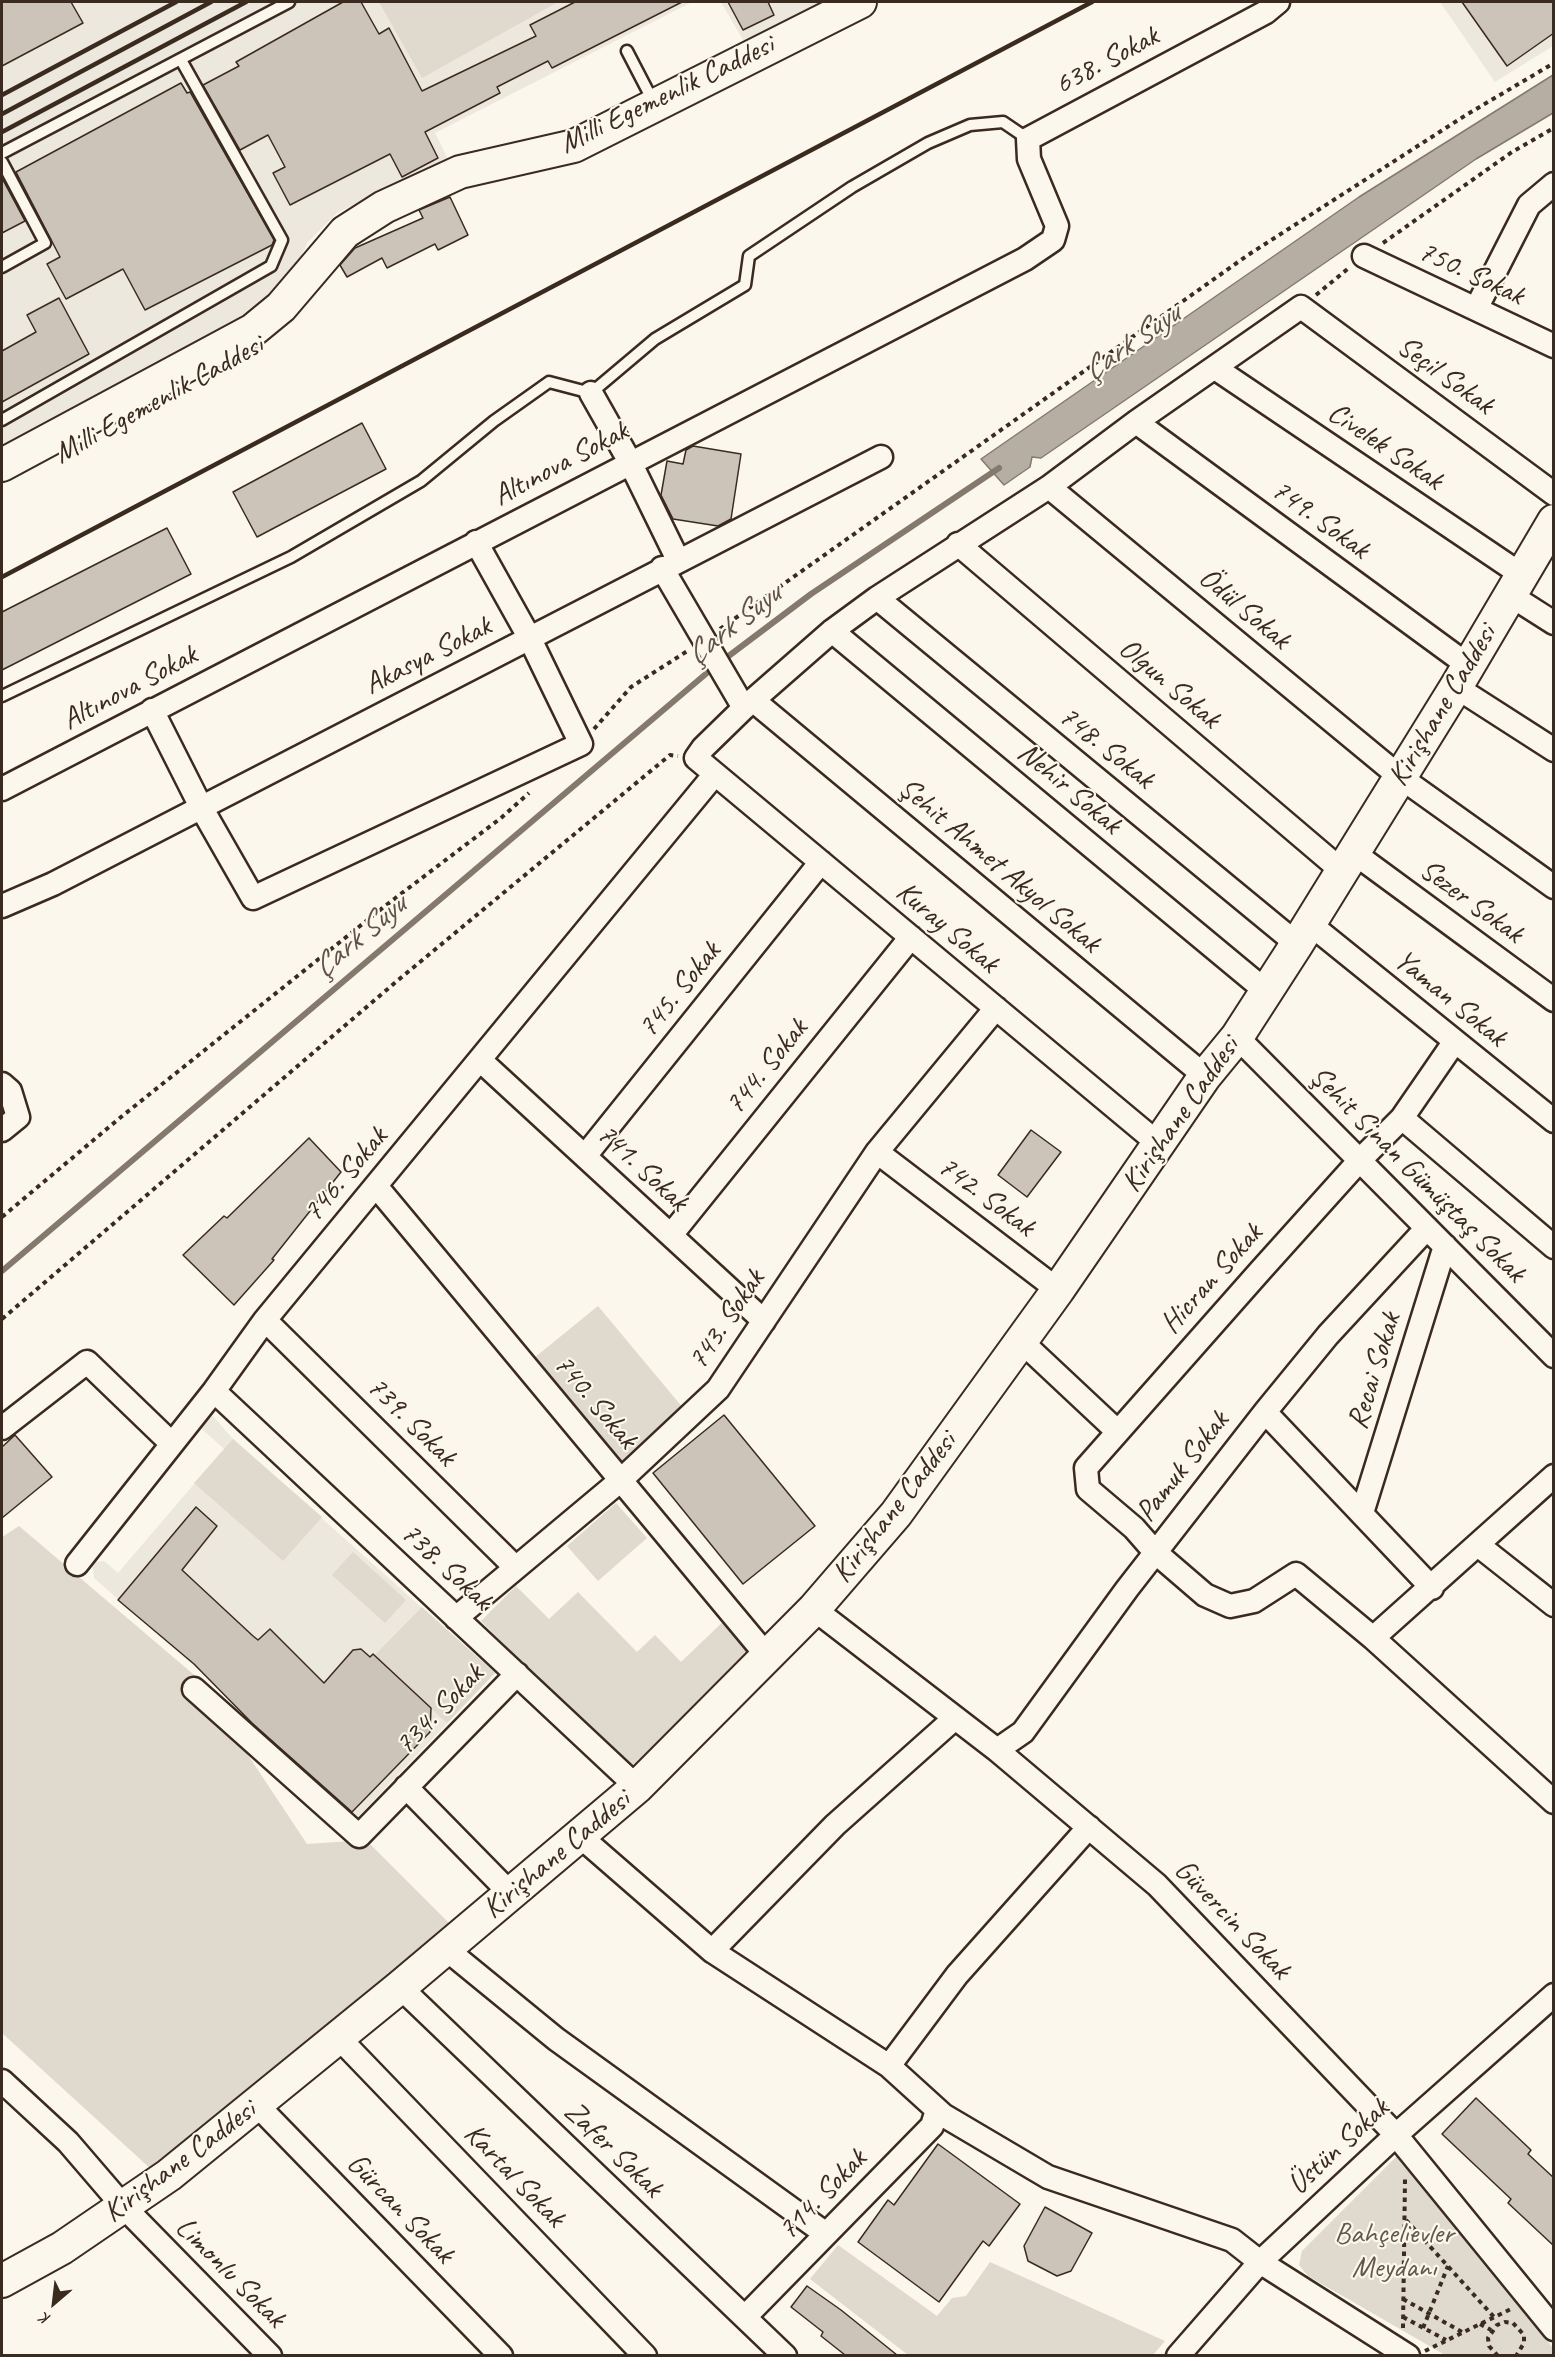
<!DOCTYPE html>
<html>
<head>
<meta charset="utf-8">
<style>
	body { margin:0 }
	#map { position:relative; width:1555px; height:2357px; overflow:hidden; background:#fbf7ec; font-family:Caveat,sans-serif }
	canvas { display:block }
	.frame { position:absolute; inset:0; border:3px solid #3b2a1e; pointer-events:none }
	.north { position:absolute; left:24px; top:2273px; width:60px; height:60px; -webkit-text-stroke:4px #fbf7ec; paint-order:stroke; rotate:208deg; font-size:16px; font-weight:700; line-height:24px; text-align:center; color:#3b2a1e }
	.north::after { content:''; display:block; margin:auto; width:21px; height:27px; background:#3b2a1e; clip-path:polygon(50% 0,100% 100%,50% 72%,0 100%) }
</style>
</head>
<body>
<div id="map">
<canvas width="1555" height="2357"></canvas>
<div class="frame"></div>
<div class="north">K</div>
</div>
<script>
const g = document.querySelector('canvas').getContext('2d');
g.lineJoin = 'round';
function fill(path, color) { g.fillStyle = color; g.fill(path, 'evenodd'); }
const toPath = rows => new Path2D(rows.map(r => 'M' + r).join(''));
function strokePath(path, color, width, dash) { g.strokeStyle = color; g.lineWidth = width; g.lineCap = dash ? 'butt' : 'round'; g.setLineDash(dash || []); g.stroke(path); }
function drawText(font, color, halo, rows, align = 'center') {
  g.font = font + ' Caveat,sans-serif'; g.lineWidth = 4.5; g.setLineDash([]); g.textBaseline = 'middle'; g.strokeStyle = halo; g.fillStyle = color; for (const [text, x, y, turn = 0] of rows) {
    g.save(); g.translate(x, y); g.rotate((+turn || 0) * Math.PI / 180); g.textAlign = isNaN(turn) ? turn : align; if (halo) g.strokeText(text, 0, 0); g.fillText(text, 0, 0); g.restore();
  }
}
fill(toPath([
	[2,2,692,2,435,133,448,159,337,213,308,242,291,276,219,333,2,447],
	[721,2,833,2,746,45],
	[1440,2,1553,2,1553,46,1495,82],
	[213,1416,233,1439,495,1673,353,1822,209,1679,94,1578,92,1562,104,1561,118,1573,224,1449,202,1429,204,1421]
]), '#ede8dd');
fill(toPath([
	[379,2,558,2,422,78],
	[598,1306,689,1415,624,1468,534,1358],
	[233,1439,322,1517,283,1561,194,1483],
	[616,1503,647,1538,598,1581,567,1546],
	[19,1526,226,1702,224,1719,307,1844,366,1840,452,1926,152,2170,2,2033,2,1537],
	[353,1552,406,1600,385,1623,332,1575],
	[516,1586,549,1619,578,1592,637,1652,655,1635,681,1662,729,1616,765,1652,636,1778,481,1621],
	[422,1607,495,1673,447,1723,374,1656],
	[1399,2154,1553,2348,1553,2355,1445,2355,1308,2276,1299,2265,1302,2251],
	[838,2245,937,2316,952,2298,966,2296,990,2262,1165,2341,1153,2355,908,2355,810,2279]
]), '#dfd9ce');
const water = toPath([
	[1553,75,1553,113,1476,159,1041,458,1032,457,1030,467,1004,485,981,459,1359,197,1553,75]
]);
fill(water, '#b6aea2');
strokePath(water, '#85796d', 1.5);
strokePath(toPath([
	[722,661,811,594,999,468],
	[2,1271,714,667]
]), '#85796d', 6);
const building = toPath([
	[2,2,71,2,83,23,2,66,2,2],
	[343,2,361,2,379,34,389,28,422,91,536,36,530,25,575,2,682,2,552,68,548,61,497,87,500,93,425,132,438,158,402,177,390,154,290,205,273,173,285,167,268,135,240,150,203,85,239,66,236,62,343,2],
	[728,2,768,2,774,15,743,30,728,2],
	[1462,2,1554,2,1554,33,1507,66,1462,2],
	[181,83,187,93,190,92,274,240,272,245,145,310,123,269,66,299,47,264,60,257,16,172,181,83],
	[3,180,25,221,2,233,2,181,3,180],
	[450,197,468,235,438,250,435,244,387,268,382,258,347,277,340,265,355,248,423,218,419,210,450,197],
	[59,298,89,354,2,402,2,351,36,332,27,315,59,298],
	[362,423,386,469,257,537,233,492,362,423],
	[693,446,741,454,731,519,718,526,673,519,661,495,667,461,683,464,686,450,693,446],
	[167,528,191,574,2,670,2,612,167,528],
	[1031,1130,1061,1152,1027,1197,998,1175,1031,1130],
	[309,1138,341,1172,272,1259,274,1260,234,1305,183,1255,224,1216,227,1218,309,1138],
	[724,1415,815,1526,743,1584,653,1473,724,1415],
	[15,1435,52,1477,2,1518,2,1447,15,1435],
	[196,1507,217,1526,182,1570,253,1636,258,1640,270,1629,324,1683,353,1650,361,1649,370,1657,373,1654,431,1708,430,1732,352,1812,252,1723,194,1664,118,1600,196,1507],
	[1476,2098,1531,2150,1528,2154,1554,2178,1554,2246,1508,2203,1511,2199,1442,2134,1476,2098],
	[938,2144,1020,2204,989,2246,983,2241,939,2302,858,2242,888,2200,894,2205,938,2144],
	[1045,2207,1092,2233,1071,2271,1057,2276,1028,2261,1024,2246,1045,2207],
	[807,2286,841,2310,897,2355,845,2355,821,2336,823,2332,791,2307,807,2286]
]);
fill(building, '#ccc4b9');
strokePath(building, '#3b2a1e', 1.5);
const lane = toPath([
	[627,51,654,103],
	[2,153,289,2],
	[2,162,45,243,2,267],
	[2,420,271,266,282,240,181,60],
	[2,696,291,557,421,481,494,421,549,382,591,393,655,339,745,285,749,256,852,187,928,143,970,125,1003,122,1028,139]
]);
const street = toPath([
	[1364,256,1554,346],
	[1476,309,1529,205,1554,184],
	[1215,368,1522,575],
	[591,393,630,462,678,560],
	[1136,422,1469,666],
	[1049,487,1400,777,1554,887],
	[958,544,1341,870],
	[662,568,744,708],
	[1510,595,1554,623],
	[877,598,1297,944],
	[832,631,1267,992],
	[1456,687,1554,750],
	[754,701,1205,1076],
	[152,710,201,807,253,898,581,744,529,637,476,542],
	[2,789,1025,259,1053,240,1057,226,1029,159,1028,139,1266,12,1278,2],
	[1354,853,1554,1000],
	[2,906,53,884,881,457],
	[1310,924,1554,1121],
	[1237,1037,1554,1356],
	[1455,1041,1402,1118,1360,1160,1261,1270,1086,1468,1088,1489,1134,1528,1155,1552,1205,1595,1230,1606,1254,1601,1296,1574,1373,1638,1554,1802],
	[480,1060,764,1321],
	[2,1084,10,1091,18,1117,2,1130],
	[1402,1118,1554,1247],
	[1160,1145,696,758,703,748,744,708,832,631,877,598,1049,487,1136,422,1301,307,1554,494],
	[877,1152,1058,1290],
	[585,1156,821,862],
	[376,1186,768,1657],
	[671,1235,911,937],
	[265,1320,515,1567],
	[1021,1341,1117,1431],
	[214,1391,637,1787],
	[1265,1412,1432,1588],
	[2,1428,87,1362,171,1443],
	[1362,1513,1445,1246],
	[1478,1545,1554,1605],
	[77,1564,214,1391,265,1320,715,774],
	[814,1609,997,1750,1157,1885,1396,2135,1554,2329],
	[456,1618,621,1480,718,1389,877,1152,996,1008],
	[1373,1638,1554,1476],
	[194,1689,359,1836,517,1674],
	[997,1750,1023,1732,1127,1589,1265,1412,1328,1335,1427,1228],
	[406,1787,512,1895],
	[581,1837,712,1951,889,2066,943,2115,1048,2177,1232,2240,1260,2262,1408,2356],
	[446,1949,556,2039,826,2234],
	[712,1951,835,1825,955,1718],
	[400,1987,785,2356],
	[338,2037,645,2356],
	[889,2066,957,1975,1089,1827],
	[2,2081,68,2142,123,2206,270,2356],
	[257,2105,501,2356],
	[745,2317,932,2126,937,2110],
	[1178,2356,1260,2262,1396,2135,1554,1995]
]);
const secondary = toPath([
	[2,465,253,330,281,307,345,232,384,207,460,172,574,146,860,2],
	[2,2281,62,2248,169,2175,400,1987,637,1787,814,1609,896,1514,1058,1290,1205,1076,1237,1037,1297,944,1456,687,1554,521]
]);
strokePath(lane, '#3b2a1e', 15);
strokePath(street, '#3b2a1e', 27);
strokePath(secondary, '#3b2a1e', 36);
strokePath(toPath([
	[1383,243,1512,152,1554,128],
	[1316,295,1350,267],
	[720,629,1248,255,1466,115,1554,63],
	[594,729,631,687,689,650],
	[2,1217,121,1117,385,906,501,818,529,793],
	[2,1319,397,981,670,755,678,756],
	[1406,2220,1494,2317],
	[1403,2299,1462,2332],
	[1403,2317,1446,2340],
	[1480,2324,1491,2330],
	[1403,2328,1405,2179],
	[1423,2328,1448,2266],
	[1425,2351,1513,2308],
	[1498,2356,1489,2346,1488,2338,1497,2325,1505,2322,1513,2323,1524,2335,1524,2343,1516,2356]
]), '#3b2a1e', 4, [4.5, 4.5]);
strokePath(lane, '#fbf7ec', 10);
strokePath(street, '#fbf7ec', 22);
strokePath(secondary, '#fbf7ec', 32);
strokePath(toPath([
	[2,95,176,2],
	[2,114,211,2],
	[2,132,246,2],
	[2,577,1092,2]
]), '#3b2a1e', 4.5);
drawText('30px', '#3b2a1e', '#fbf7ec', [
	["638. Sokak",1107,61,-28],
	["Milli Egemenlik Caddesi",667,95,-26],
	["750. Sokak",1471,274,25],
	["Seçil Sokak",1445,376,36],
	["Milli Egemenlik Caddesi",159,400,-29],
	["Civelek Sokak",1385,447,34],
	["Altınova Sokak",561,464,-28],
	["749. Sokak",1320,520,36],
	["Ödül Sokak",1244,609,40],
	["Akasya Sokak",428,656,-27],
	["Olgun Sokak",1169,684,40],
	["Altınova Sokak",130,688,-28],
	["Kirişhane Caddesi",1443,706,-59],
	["748. Sokak",1106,748,39],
	["Nehir Sokak",1069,789,40],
	["Şehit Ahmet Akyol Sokak",999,866,40],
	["Sezer Sokak",1471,902,36],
	["Kuray Sokak",947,928,40],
	["745. Sokak",680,990,-51],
	["Yaman Sokak",1450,999,39],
	["744. Sokak",767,1067,-51],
	["Kirişhane Caddesi",1181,1115,-55],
	["741. Sokak",642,1168,43],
	["746. Sokak",346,1175,-50],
	["Şehit Sinan Gümüştaş Sokak",1417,1175,45],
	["742. Sokak",986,1197,37],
	["Hicran Sokak",1212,1279,-48],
	["743. Sokak",727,1320,-56],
	["Recai Sokak",1375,1371,-73],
	["740. Sokak",595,1402,50],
	["739. Sokak",411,1422,45],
	["Pamuk Sokak",1183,1467,-52],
	["Kirişhane Caddesi",895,1508,-52],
	["738. Sokak",446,1567,43],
	["734. Sokak",440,1710,-46],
	["Kirişhane Caddesi",557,1855,-40],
	["Güvercin Sokak",1232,1920,46],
	["Üstün Sokak",1339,2147,-43],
	["Zafer Sokak",613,2150,44],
	["Kirişhane Caddesi",180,2162,-37],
	["Kartal Sokak",514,2176,46],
	["714. Sokak",823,2195,-46],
	["Gürcan Sokak",400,2209,46],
	["Limonlu Sokak",230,2273,45]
]);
drawText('30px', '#64564a', '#fbf7ec', [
	["Bahçelievler",1394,2234],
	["Meydanı",1394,2268]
]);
drawText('italic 32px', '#605246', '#fbf7ec', [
	["Çark Suyu",1132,343,-35],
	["Çark Suyu",734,625,-38],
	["Çark Suyu",360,937,-40]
]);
</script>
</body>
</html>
